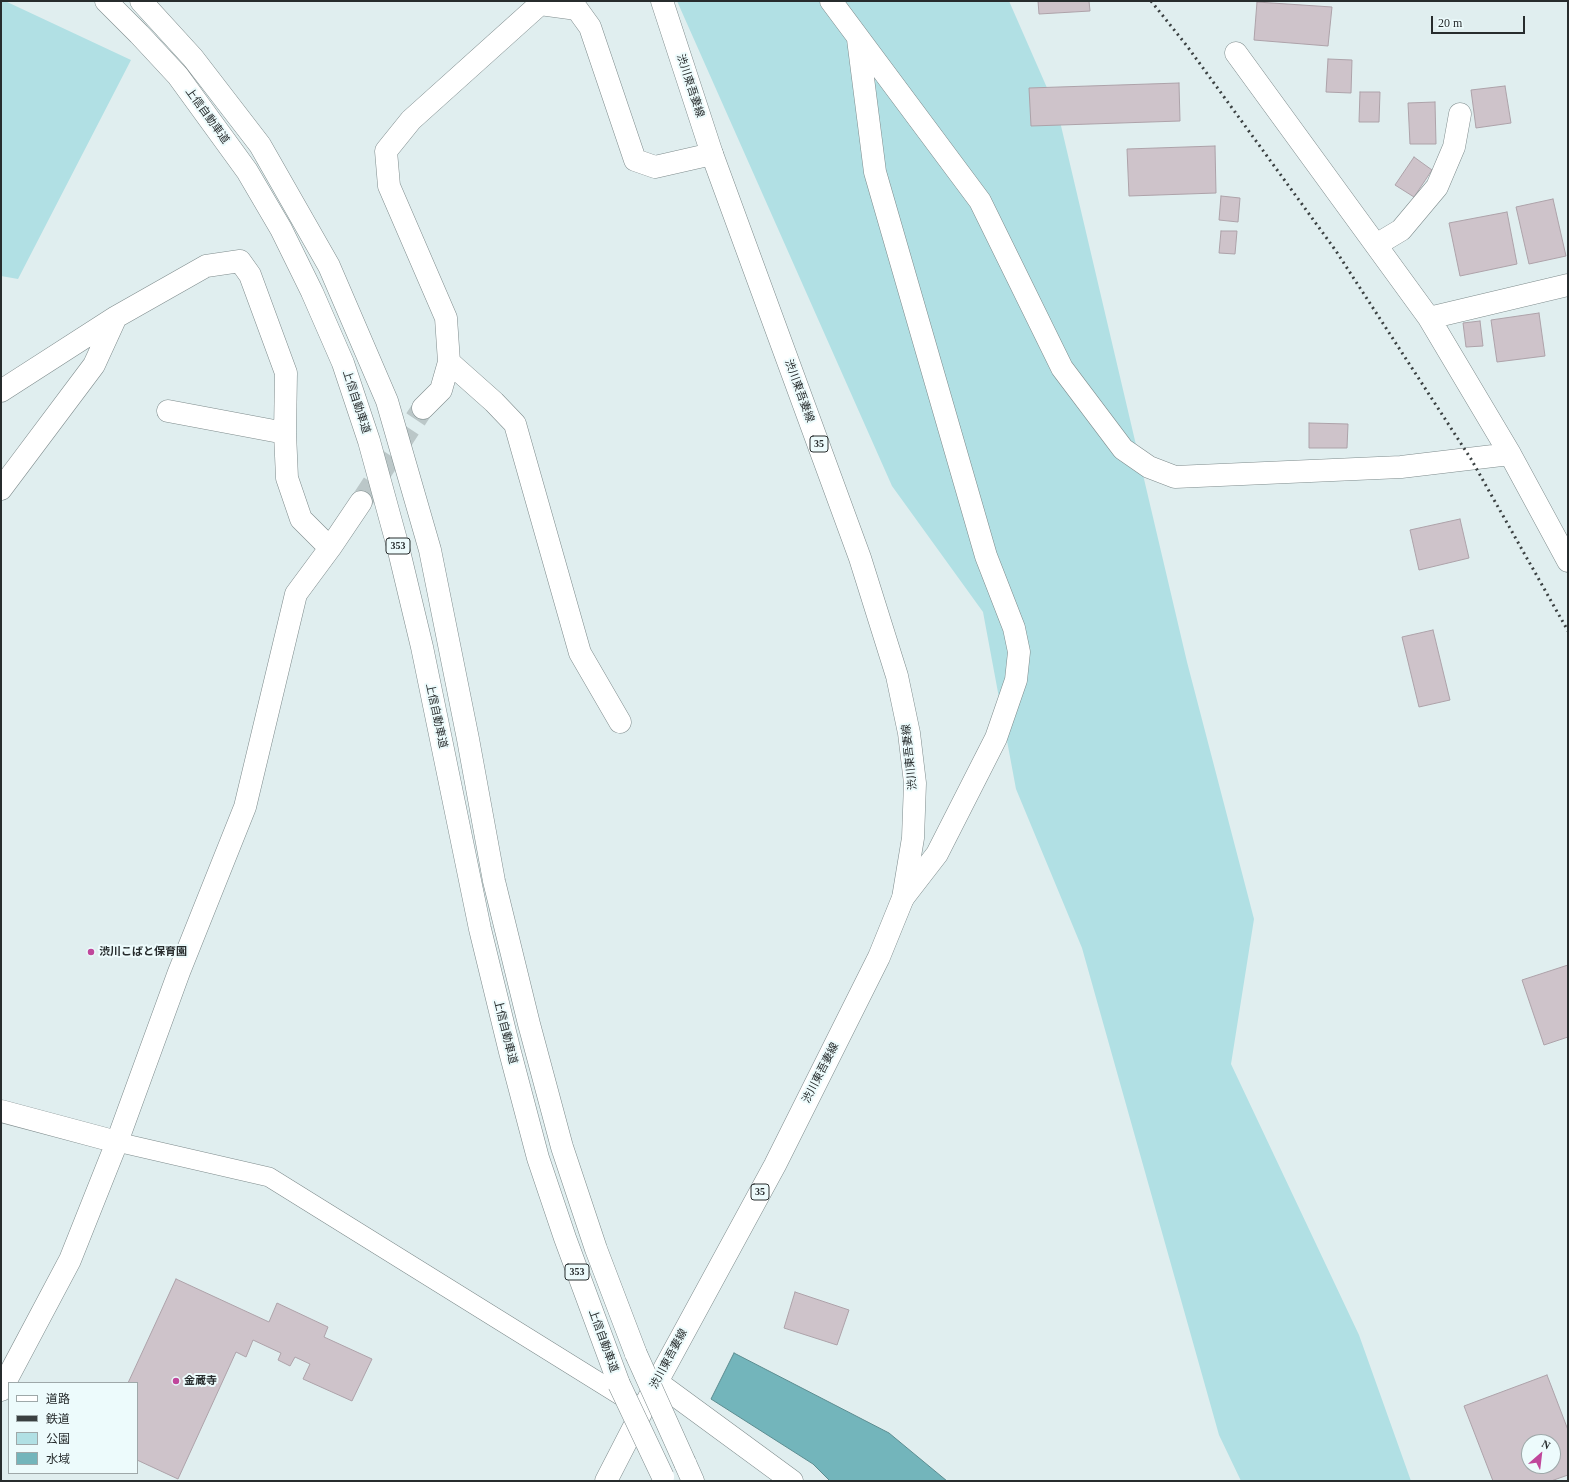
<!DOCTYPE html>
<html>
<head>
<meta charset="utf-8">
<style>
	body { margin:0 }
	#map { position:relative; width:1569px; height:1482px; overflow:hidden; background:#e0eeef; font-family:"Times New Roman","Noto Sans JP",serif }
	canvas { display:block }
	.frame { position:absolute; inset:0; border:2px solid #272c2d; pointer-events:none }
	.legend { position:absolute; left:8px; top:1382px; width:130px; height:92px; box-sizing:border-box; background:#edfbfc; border:1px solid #9ea8a9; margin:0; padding:5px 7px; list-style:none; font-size:12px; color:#272c2d }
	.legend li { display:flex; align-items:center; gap:8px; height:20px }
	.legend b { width:20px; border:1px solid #9ea8a9 }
	.north { position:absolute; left:1521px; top:1434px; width:40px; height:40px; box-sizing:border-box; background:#edfbfc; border:1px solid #9ea8a9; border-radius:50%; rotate:28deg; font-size:11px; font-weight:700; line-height:16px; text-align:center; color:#272c2d }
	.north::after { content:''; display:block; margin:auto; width:14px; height:18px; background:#c0479b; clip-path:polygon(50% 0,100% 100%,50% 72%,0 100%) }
	.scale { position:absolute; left:1431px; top:16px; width:94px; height:18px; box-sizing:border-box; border:2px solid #272c2d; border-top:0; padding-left:5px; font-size:12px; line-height:14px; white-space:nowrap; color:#272c2d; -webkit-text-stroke:3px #edfbfc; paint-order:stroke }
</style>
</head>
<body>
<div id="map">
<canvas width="1569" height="1482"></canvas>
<div class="frame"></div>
<ul class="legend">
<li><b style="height:5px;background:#fff"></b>道路</li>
<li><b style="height:5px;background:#3a4041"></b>鉄道</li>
<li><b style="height:11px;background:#b1e0e4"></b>公園</li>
<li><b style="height:11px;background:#73b5bb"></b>水域</li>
</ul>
<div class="north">N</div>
<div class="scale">20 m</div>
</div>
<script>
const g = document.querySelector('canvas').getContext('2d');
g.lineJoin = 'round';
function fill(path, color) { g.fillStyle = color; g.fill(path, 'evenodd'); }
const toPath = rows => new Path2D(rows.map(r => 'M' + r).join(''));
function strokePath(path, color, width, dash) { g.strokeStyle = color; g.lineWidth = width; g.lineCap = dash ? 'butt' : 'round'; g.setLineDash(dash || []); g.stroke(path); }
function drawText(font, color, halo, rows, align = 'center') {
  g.font = font + ' "Times New Roman","Noto Sans JP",serif'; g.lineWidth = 4; g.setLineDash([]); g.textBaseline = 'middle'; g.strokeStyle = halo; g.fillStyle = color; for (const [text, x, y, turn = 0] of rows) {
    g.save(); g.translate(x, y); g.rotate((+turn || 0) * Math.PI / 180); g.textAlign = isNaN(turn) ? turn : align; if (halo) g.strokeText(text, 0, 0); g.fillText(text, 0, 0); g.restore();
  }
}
fill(toPath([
	[1,1,5,1,131,60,18,279,1,276],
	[677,1,1009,1,1058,113,1187,662,1254,919,1231,1064,1359,1335,1411,1481,1241,1481,1219,1435,1082,948,1016,789,983,612,892,486]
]), '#b1e0e4');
const water = toPath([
	[734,1353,889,1433,947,1481,830,1481,813,1464,711,1399,734,1353]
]);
fill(water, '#73b5bb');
strokePath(water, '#5c8c90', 1);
const building = toPath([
	[1038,1,1089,1,1090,11,1039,14,1038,1],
	[1257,2,1332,7,1328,46,1254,40,1257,2],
	[1328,59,1352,60,1351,93,1326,92,1328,59],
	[1179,83,1180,121,1031,126,1029,88,1179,83],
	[1505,86,1511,123,1476,128,1471,90,1505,86],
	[1360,92,1380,92,1379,122,1359,122,1360,92],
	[1435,102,1436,144,1410,144,1408,103,1435,102],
	[1215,146,1216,193,1129,196,1127,149,1215,146],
	[1414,157,1432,170,1414,197,1395,185,1414,157],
	[1221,196,1240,198,1238,222,1219,220,1221,196],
	[1553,199,1566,256,1529,264,1516,207,1553,199],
	[1507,212,1517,264,1460,276,1449,223,1507,212],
	[1221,231,1237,231,1235,254,1219,253,1221,231],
	[1539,313,1545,356,1497,362,1491,320,1539,313],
	[1480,321,1483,346,1466,347,1463,323,1480,321],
	[1309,423,1348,424,1347,448,1309,448,1309,423],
	[1460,519,1469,558,1419,570,1410,530,1460,519],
	[1433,630,1450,700,1419,707,1402,637,1433,630],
	[1568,965,1568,1037,1544,1045,1522,980,1568,965],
	[176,1279,269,1322,277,1303,328,1327,324,1337,372,1359,352,1401,303,1379,310,1364,295,1357,290,1366,278,1360,281,1353,253,1340,246,1357,236,1352,178,1479,137,1460,137,1383,128,1383,176,1279],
	[795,1292,849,1310,837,1345,784,1328,795,1292],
	[1547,1375,1568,1430,1568,1475,1551,1481,1493,1481,1464,1406,1547,1375],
	[1529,1442,1553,1442,1553,1466,1529,1466,1529,1442]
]);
fill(building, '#cec3ca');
strokePath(building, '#ada2a9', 1);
strokePath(toPath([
	[361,502,423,408]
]), '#bbc7c8', 22, [22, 11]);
const lane = toPath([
	[117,1142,269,1177,631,1402]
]);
const street = toPath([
	[831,1,980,201,1062,368,1123,449,1149,467,1175,477,1401,467,1510,454],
	[858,39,875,172,986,556,1014,628,1019,652,1016,680,996,738,937,854,903,898],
	[1236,53,1429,318,1510,454,1568,561],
	[1376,245,1401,230,1437,187,1454,147,1460,114],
	[1429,318,1568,285],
	[449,362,494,402,515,424,580,653,620,722],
	[1,391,116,317,206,266,240,261,250,275,286,373,285,433,287,478,301,519,330,548],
	[423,408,441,390,449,362,446,318,389,186,386,151,411,120,540,4,577,9,590,27,635,160,655,167,712,154],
	[168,411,285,433],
	[1,489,94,365,116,317],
	[1,1111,117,1142],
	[657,1382,792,1481],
	[1,1390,70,1260,117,1142,179,972,245,807,296,594,330,548,361,502]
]);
const primary = toPath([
	[606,1481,657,1382,775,1165,879,957,903,898,913,838,915,783,909,733,897,676,860,558,712,154,662,1]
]);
const highway = toPath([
	[106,1,139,34,178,76,247,171,281,229,312,292,343,363,369,441,398,547,422,647,480,929,510,1052,538,1158,565,1238,619,1384],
	[141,1,193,58,260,145,329,266,387,401,430,550,468,739,494,881,529,1024,562,1147,596,1249,636,1354],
	[685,1463,693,1481]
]);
strokePath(lane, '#7e8b8c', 20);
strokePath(street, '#7e8b8c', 23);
strokePath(primary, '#7e8b8c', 23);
strokePath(highway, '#7e8b8c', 23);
strokePath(lane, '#fff', 19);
strokePath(street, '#fff', 22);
strokePath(primary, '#fff', 22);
strokePath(highway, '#fff', 22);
strokePath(toPath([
	[1151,1,1187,46,1336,251,1471,459,1568,631]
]), '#3a4041', 3, [2, 4]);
const highwayBridge = toPath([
	[636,1354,685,1463],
	[619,1384,663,1477]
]);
strokePath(highwayBridge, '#7e8b8c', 23, []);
strokePath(highwayBridge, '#fff', 22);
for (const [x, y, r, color] of [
	[91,952,4,"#c0479b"],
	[176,1381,4,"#c0479b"]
]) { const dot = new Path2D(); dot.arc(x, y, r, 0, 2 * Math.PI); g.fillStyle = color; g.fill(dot); strokePath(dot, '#edfbfc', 1.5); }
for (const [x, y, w] of [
	[819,444,18],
	[398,546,24],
	[760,1192,18],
	[577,1272,24]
]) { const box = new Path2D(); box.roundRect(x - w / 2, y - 8, w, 16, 3); g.fillStyle = '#edfbfc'; g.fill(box); strokePath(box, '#272c2d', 1); }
drawText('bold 10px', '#272c2d', null, [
	["35",819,444],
	["353",398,546],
	["35",760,1192],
	["353",577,1272]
]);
drawText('11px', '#272c2d', '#edfbfc', [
	["渋川東吾妻線",690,86,72],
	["上信自動車道",207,116,54],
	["渋川東吾妻線",799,391,70],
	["上信自動車道",356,402,72],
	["上信自動車道",436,716,78],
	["渋川東吾妻線",910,757,-96],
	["上信自動車道",505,1032,76],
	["渋川東吾妻線",821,1073,-63],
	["上信自動車道",603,1341,70],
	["渋川東吾妻線",669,1359,-62]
]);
drawText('bold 11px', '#272c2d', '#edfbfc', [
	["渋川こばと保育園",99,952],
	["金蔵寺",184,1381]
], 'left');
</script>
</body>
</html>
